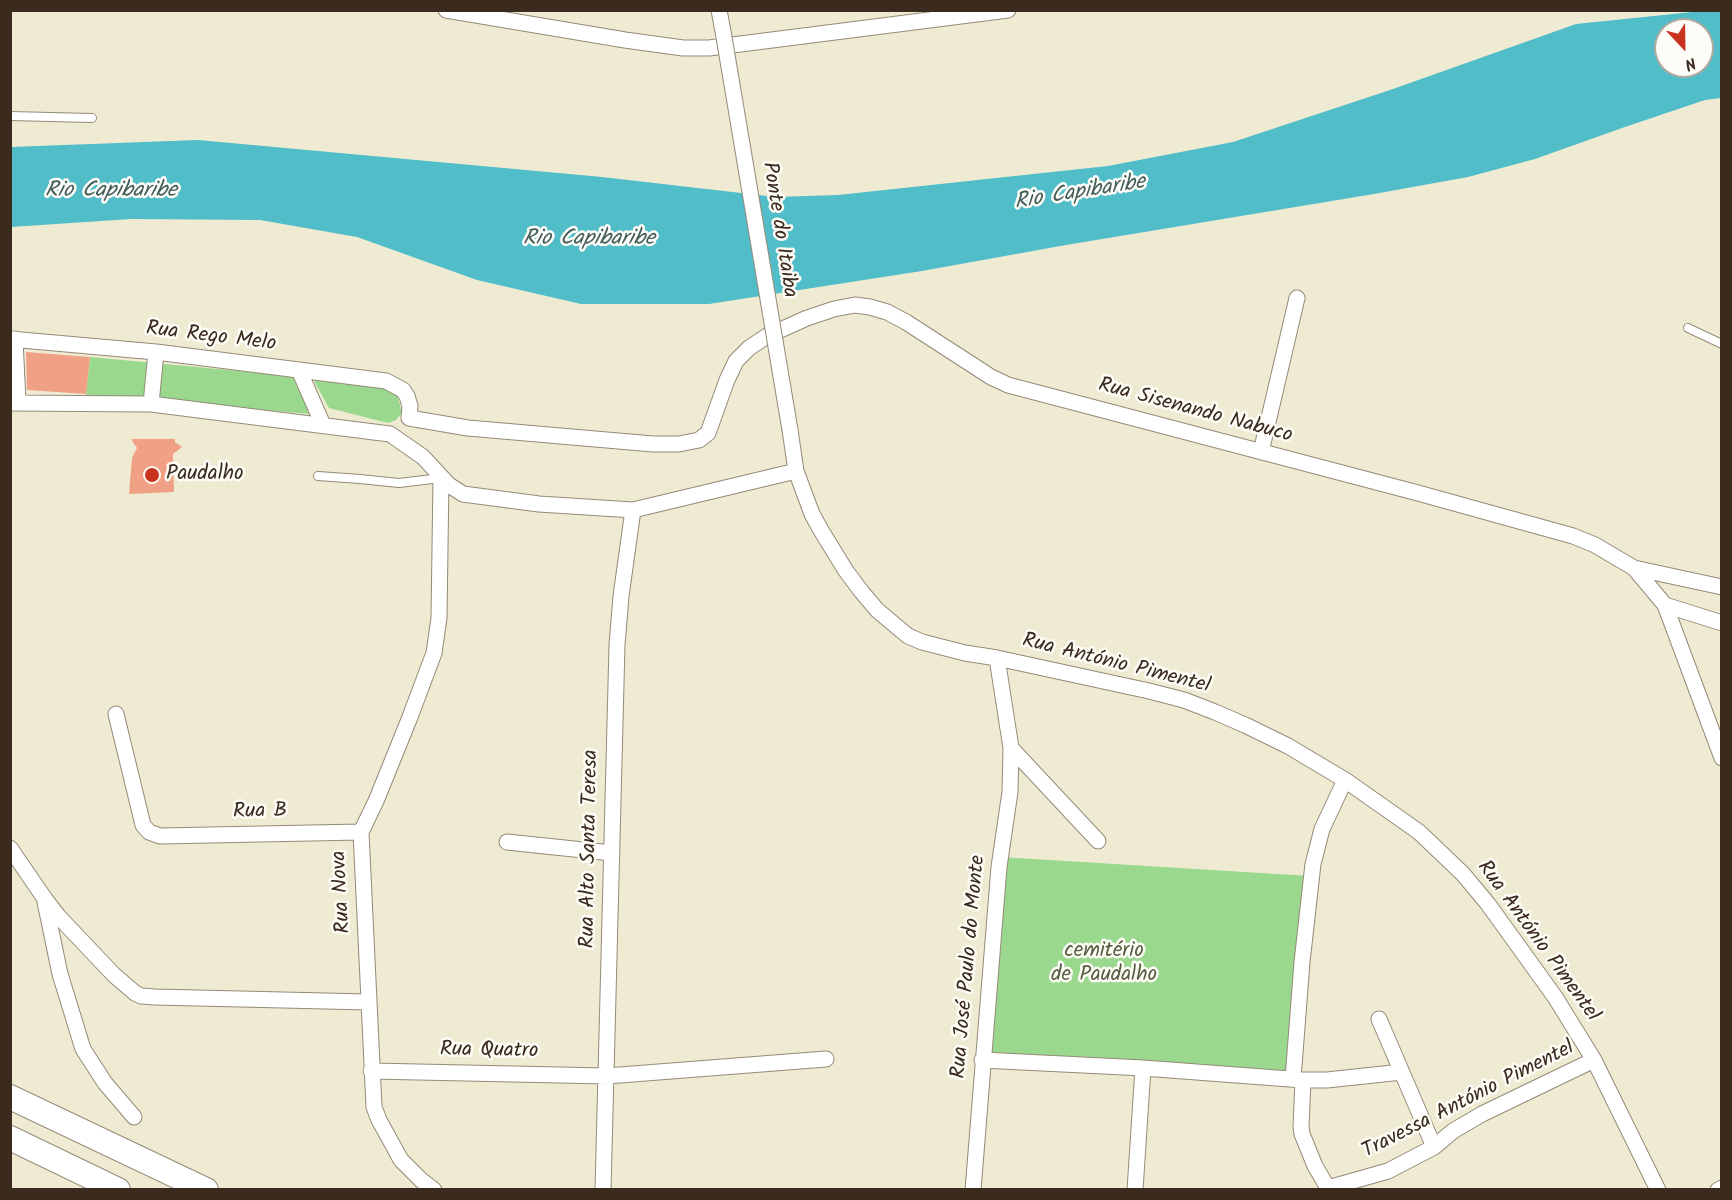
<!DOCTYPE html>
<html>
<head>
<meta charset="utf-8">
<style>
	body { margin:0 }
	#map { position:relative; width:1732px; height:1200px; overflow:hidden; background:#efebd3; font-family:Kalam,sans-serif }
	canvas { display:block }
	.frame { position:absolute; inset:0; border:12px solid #3b2a1e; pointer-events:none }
	.north { position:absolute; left:1654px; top:18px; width:60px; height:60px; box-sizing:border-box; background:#fdfcf7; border:2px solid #afa8a0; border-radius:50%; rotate:158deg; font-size:16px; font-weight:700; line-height:24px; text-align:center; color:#3b2a1e }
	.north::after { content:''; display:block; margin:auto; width:21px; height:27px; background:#c8321e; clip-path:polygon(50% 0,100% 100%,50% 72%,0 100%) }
</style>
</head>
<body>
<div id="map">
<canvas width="1732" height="1200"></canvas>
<div class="frame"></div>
<div class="north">N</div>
</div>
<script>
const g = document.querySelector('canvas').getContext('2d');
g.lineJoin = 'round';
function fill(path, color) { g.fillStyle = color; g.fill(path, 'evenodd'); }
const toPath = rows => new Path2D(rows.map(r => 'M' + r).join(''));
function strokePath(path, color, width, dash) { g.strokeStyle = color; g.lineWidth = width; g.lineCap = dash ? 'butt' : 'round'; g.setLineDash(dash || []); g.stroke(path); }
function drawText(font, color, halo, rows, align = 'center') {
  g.font = font + ' Kalam,sans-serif'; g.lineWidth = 5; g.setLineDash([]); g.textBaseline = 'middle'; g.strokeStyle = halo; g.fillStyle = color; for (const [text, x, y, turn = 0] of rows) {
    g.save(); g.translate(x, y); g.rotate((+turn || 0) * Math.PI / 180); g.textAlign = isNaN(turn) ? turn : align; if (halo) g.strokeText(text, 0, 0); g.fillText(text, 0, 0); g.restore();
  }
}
fill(toPath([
	[90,357,292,376,310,414,86,395],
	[320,377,389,382,397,394,402,413,396,420,388,423,329,408,314,381],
	[1000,857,1310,876,1290,1073,983,1059]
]), '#99d88d');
fill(toPath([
	[1702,11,1721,11,1721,98,1705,100,1622,128,1535,159,1468,177,1374,194,1066,245,922,271,709,304,581,304,477,280,357,237,260,220,131,219,11,227,11,147,198,140,602,177,776,197,838,195,1108,166,1233,142,1393,89,1576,24],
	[1666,30,1702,30,1702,66,1666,66]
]), '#50bdc9');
fill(toPath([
	[26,352,90,357,86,394,27,390],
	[131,439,175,439,175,442,182,447,173,454,174,492,129,494,132,458,137,448]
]), '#f0a084');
const service = toPath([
	[10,116,92,118],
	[1688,328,1722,344],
	[318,476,360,479,399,483,441,478]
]);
const minor = toPath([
	[446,10,625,40,683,48,709,48,1008,10],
	[719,10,724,37],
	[10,339,156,352,386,381,403,390,407,396,410,406,409,418,468,428,653,444,679,444,699,440,708,433,727,380,736,361,749,348,767,336,807,318,834,309,855,305,870,307,887,312,906,322,991,377,1008,385,1418,493,1573,536,1595,545,1634,568,1665,605,1722,623],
	[15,339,18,402],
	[299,370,323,425],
	[10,403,151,404,390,434,423,457,449,485,463,494,539,504,633,510,796,471],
	[151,404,156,352],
	[790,430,796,471,812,514,822,532,846,571,861,591,877,610,908,636,922,642,965,653,997,658,1149,691,1184,700,1215,712,1245,725,1288,746,1345,780,1419,832,1463,874,1488,904,1555,997,1594,1060,1658,1190],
	[1261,452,1297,298],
	[1634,568,1722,587],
	[1665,605,1722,758],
	[116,714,143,825,149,832,160,836,361,832],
	[1011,748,1098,841],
	[507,842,612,853],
	[10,848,45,899,59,917,114,975,135,993,141,996,155,997,368,1002],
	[45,902,60,974,83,1049,105,1083,134,1117],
	[1379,1019,1434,1147],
	[982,1060,1143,1068,1303,1080,1327,1080,1402,1072],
	[371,1071,607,1076,826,1059],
	[1293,1079,1302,962,1313,864,1322,829,1345,780],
	[1303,1080,1301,1127,1302,1134,1315,1166,1328,1188],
	[1328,1188,1388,1171,1434,1147,1453,1131,1482,1114,1594,1060],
	[434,1190,421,1180,401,1160,379,1120,374,1107,361,832,376,801,410,717,434,653,439,618,441,478],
	[603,1190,617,645,621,596,633,510],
	[973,1190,999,867,1010,792,1011,748,997,658],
	[1135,1190,1143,1068],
	[1718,1190,1722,1188]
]);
const trunk = toPath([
	[10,1097,206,1190],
	[10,1138,118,1190]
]);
strokePath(service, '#958a78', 10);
strokePath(minor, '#958a78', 17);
strokePath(trunk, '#958a78', 26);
strokePath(service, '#fff', 8);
strokePath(minor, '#fff', 15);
strokePath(trunk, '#fff', 24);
const minorBridge = toPath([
	[724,37,790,430]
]);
strokePath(minorBridge, '#958a78', 17, []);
strokePath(minorBridge, '#fff', 15);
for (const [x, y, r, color] of [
	[152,475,8,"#c8321e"]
]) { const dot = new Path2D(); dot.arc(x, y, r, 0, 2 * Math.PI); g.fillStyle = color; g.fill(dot); strokePath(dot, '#fdfcf7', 2); }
drawText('21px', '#3b2a1e', '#fdfcf7', [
	["Ponte do Itaiba",778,230,81],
	["Rua Rego Melo",211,338,7],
	["Rua Sisenando Nabuco",1195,412,15],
	["Rua António Pimentel",1116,665,14],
	["Rua B",260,813,-1],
	["Rua Alto Santa Teresa",591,849,-89],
	["Rua Nova",343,892,-93],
	["Rua António Pimentel",1537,942,54],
	["Rua José Paulo do Monte",970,967,-85],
	["Rua Quatro",489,1052,1],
	["Travessa António Pimentel",1469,1101,-27]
]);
drawText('21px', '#3b2a1e', '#fdfcf7', [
	["Paudalho",166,475]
], 'left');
drawText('21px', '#575e3f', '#fdfcf7', [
	["cemitério",1104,952],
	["de Paudalho",1104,976]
]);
drawText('italic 22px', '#425d5a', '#fdfcf7', [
	["Rio Capibaribe",111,192],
	["Rio Capibaribe",1080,194,-9],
	["Rio Capibaribe",589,240]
]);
</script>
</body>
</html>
